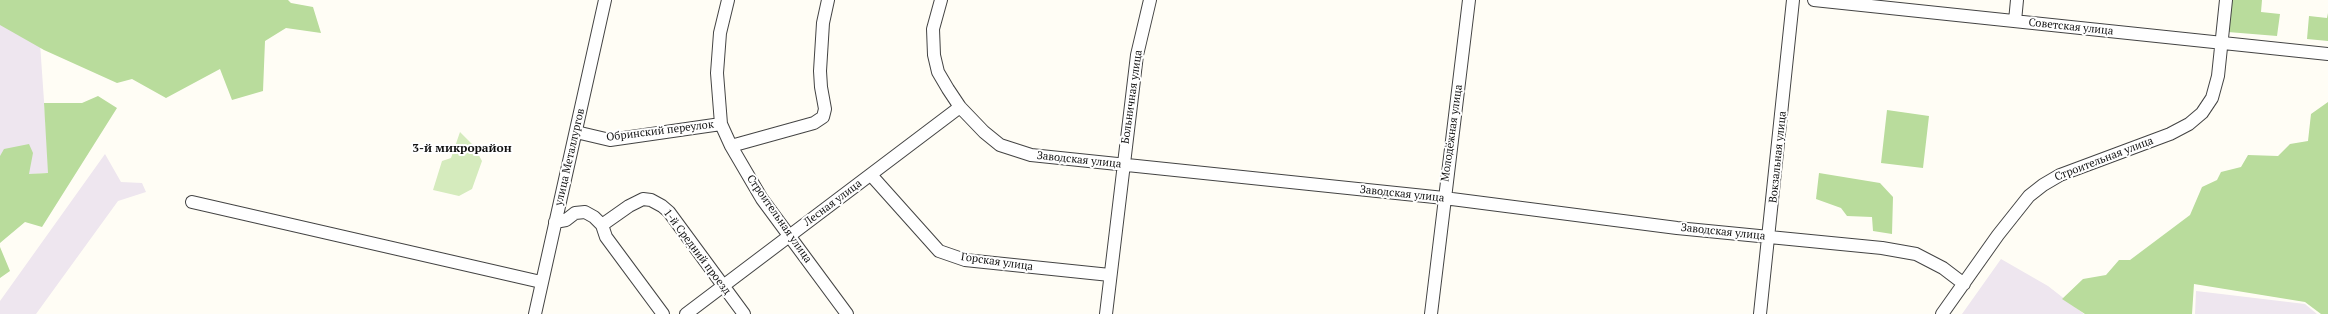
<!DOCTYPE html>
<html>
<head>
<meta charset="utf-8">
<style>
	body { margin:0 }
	canvas { display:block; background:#fffdf5 }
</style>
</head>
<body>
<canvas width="2328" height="314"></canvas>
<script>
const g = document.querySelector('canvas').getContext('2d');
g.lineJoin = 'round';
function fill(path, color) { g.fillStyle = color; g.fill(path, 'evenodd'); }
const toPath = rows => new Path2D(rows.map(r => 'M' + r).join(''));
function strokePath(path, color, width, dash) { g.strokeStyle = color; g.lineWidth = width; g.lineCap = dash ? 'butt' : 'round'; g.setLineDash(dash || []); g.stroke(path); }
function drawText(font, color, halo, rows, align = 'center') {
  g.font = font + ' "PT Serif",serif'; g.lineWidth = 4; g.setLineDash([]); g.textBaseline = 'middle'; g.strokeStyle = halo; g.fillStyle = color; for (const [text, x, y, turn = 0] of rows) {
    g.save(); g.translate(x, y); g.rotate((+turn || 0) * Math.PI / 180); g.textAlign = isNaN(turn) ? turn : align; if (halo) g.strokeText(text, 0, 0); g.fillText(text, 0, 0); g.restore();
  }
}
fill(toPath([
	[0,0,37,0,49,173,0,176],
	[105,154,121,182,142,183,146,192,118,201,36,314,0,314,0,301],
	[2001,259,2048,286,2084,314,1962,314],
	[2196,291,2305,304,2317,314,2195,314]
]), '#eee6ef');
fill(toPath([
	[460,132,473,145,482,161,472,189,459,196,433,190,442,161,451,158]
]), '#d5ebbd');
fill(toPath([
	[0,0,288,0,291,3,313,7,321,33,286,28,265,41,263,91,232,100,220,69,166,98,132,79,117,83,44,50,0,25],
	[2231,0,2262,0,2261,12,2280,14,2277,36,2228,32],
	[2328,13,2328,41,2307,39,2309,16,2327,18],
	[98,96,117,108,42,227,25,222,0,243,0,156,4,149,29,144,33,153,29,174,48,173,44,103,82,103],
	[2328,102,2328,314,2321,314,2305,302,2194,284,2192,314,2085,314,2062,299,2083,279,2106,275,2119,260,2130,260,2190,215,2202,187,2217,180,2221,172,2241,167,2248,155,2278,156,2290,144,2308,141,2311,114],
	[1887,110,1929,116,1923,168,1881,163],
	[1819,173,1880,183,1893,197,1892,234,1873,231,1872,217,1847,216,1841,208,1816,199],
	[0,247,10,271,0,278]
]), '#b9dc9c');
const minor = toPath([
	[728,0,720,33,717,73,721,124,731,146,762,199,847,314],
	[941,0,933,29,934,55,938,72,948,89,960,107,984,132,1000,145,1031,155,1444,198,1677,228,1882,248,1916,254,1943,268,1964,284],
	[1814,0,2328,54],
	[2015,21,2017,0],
	[576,132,610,140,721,124],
	[731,146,814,123,823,117,825,109,821,87,820,71,823,23,828,0],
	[871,175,939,251,965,260,1110,275],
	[192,202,541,282],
	[555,222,566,220,575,213,585,212,594,217,602,225,606,237,663,314],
	[602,225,629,206,643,199,651,200,662,206,669,212,744,314],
	[535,314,605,0],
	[686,314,960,107],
	[1106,314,1137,55,1150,0],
	[1431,314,1469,0],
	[1760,314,1793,0],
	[1942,314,1998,235,2029,196,2043,185,2060,175,2170,134,2189,124,2202,113,2212,98,2218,76,2226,0]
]);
strokePath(minor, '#444', 14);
strokePath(minor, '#fff', 12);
drawText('11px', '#111', '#fff', [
	["Советская улица",2071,27,6],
	["Больничная улица",1132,97,-82],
	["Обринский переулок",660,131,-7],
	["Молодёжная улица",1452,133,-82],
	["улица Металлургов",570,157,-77],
	["Вокзальная улица",1778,157,-84],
	["Строительная улица",2104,159,-21],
	["Заводская улица",1079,160,6],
	["Заводская улица",1402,194,6],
	["Лесная улица",833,203,-37],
	["Строительная улица",779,219,55],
	["Заводская улица",1723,232,6],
	["1-й Средний проезд",697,252,53],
	["Горская улица",997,262,8]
]);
drawText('bold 12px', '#111', '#fff', [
	["3-й микрорайон",462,149]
]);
</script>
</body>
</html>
